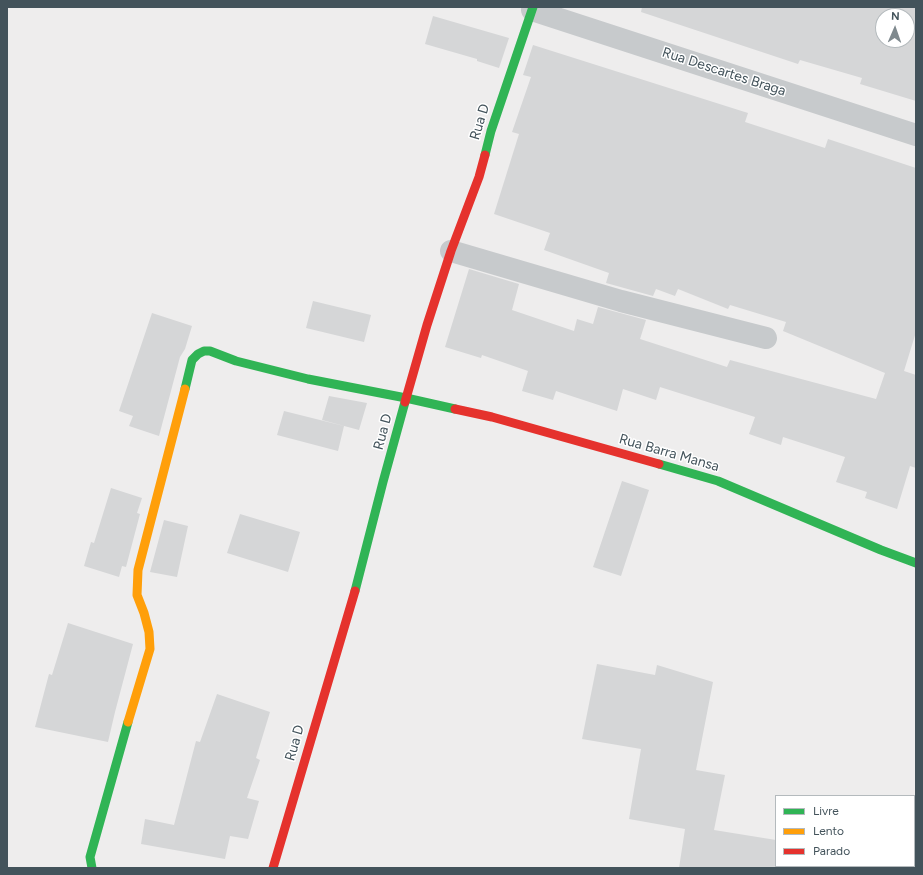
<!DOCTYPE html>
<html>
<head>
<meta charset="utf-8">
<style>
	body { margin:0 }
	#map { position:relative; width:923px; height:875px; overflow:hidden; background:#eeeded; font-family:Figtree,sans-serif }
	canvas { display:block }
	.frame { position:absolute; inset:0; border:8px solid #43535b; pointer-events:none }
	.legend { position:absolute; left:775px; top:795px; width:140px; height:72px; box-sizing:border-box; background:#fff; border:1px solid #b4babd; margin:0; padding:5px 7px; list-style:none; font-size:12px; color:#43535b }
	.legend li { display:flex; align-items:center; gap:8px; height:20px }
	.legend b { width:20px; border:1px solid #b4babd }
	.north { position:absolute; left:875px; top:8px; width:40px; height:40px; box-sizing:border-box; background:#fff; border:1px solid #b4babd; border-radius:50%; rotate:2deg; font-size:11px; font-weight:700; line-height:16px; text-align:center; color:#43535b }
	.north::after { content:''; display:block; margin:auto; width:14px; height:18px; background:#7f898e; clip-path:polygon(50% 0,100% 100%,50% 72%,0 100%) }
</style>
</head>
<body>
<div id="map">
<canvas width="923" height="875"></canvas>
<div class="frame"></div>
<ul class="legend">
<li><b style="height:5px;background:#30b455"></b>Livre</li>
<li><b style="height:5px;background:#ff9f0a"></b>Lento</li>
<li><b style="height:5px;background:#e5322d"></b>Parado</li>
</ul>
<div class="north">N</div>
</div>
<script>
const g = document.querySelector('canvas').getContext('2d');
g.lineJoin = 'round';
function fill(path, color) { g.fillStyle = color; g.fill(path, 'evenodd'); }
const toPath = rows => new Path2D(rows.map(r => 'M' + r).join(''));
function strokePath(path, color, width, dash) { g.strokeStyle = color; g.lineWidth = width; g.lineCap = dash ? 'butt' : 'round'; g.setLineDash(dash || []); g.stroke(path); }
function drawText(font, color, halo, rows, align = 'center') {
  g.font = font + ' Figtree,sans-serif'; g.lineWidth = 3; g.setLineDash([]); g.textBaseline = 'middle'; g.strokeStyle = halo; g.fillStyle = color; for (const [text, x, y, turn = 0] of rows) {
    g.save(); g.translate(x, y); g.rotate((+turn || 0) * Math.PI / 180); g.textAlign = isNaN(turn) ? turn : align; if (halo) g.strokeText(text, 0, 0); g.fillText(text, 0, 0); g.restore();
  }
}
fill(toPath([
	[642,7,916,7,916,101,860,84,862,78,800,60,798,64,641,12],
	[883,16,907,16,907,40,883,40],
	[433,16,509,38,499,68,477,61,477,59,425,44],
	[533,45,748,113,745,122,825,148,828,139,916,168,916,332,904,371,916,375,916,468,910,466,897,509,865,498,867,492,836,482,845,457,783,437,781,445,749,434,755,417,660,387,656,400,623,389,617,411,556,391,553,400,522,391,528,371,482,355,481,358,445,347,469,269,519,284,512,310,574,331,577,319,593,324,598,307,646,320,640,339,727,367,730,360,876,399,885,373,783,331,786,322,730,305,728,309,678,289,675,296,656,289,653,296,606,283,609,273,544,250,550,233,494,214,519,134,512,132,531,77,523,75],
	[313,301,371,315,364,342,306,328],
	[152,313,192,326,185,349,180,357,159,436,129,426,133,416,119,411],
	[329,396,367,403,359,430,322,420],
	[284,411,344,426,338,451,277,435],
	[622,481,649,490,621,576,593,567],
	[111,488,142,498,137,513,140,514,126,567,122,566,119,577,84,566,91,542,94,543],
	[240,514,300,532,288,572,227,553],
	[164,520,188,526,177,577,150,572],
	[68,623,133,644,115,712,108,742,35,727,49,674,52,675],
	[597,664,655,675,657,665,713,682,696,770,725,775,714,830,776,840,776,868,679,868,685,829,629,819,641,749,582,739],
	[217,694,270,712,256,758,260,760,247,798,259,801,248,839,230,836,225,859,141,844,145,819,174,825,196,741,200,742]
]), '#d5d6d7');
strokePath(toPath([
	[532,10,916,135],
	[451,251,621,301,766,338]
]), '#c7cacc', 22);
strokePath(toPath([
	[485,155,491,131,533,7],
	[185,389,192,360,198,354,204,351,210,351,236,361,308,379,406,398,455,409],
	[659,464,718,481,881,550,916,563],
	[355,591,383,482,405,402],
	[92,868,90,857,128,722]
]), '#30b455', 9);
strokePath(toPath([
	[128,722,150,649,149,632,144,613,137,595,138,570,185,389]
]), '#ff9f0a', 9);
strokePath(toPath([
	[405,402,427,325,451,251,479,177,485,155],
	[455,409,492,417,659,464],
	[273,868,355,591]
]), '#e5322d', 9);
drawText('14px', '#43535b', '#fff', [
	["Rua Descartes Braga",724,72,18],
	["Rua D",480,122,-73],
	["Rua D",383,432,-75],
	["Rua Barra Mansa",669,453,16],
	["Rua D",295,743,-74]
]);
</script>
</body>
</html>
